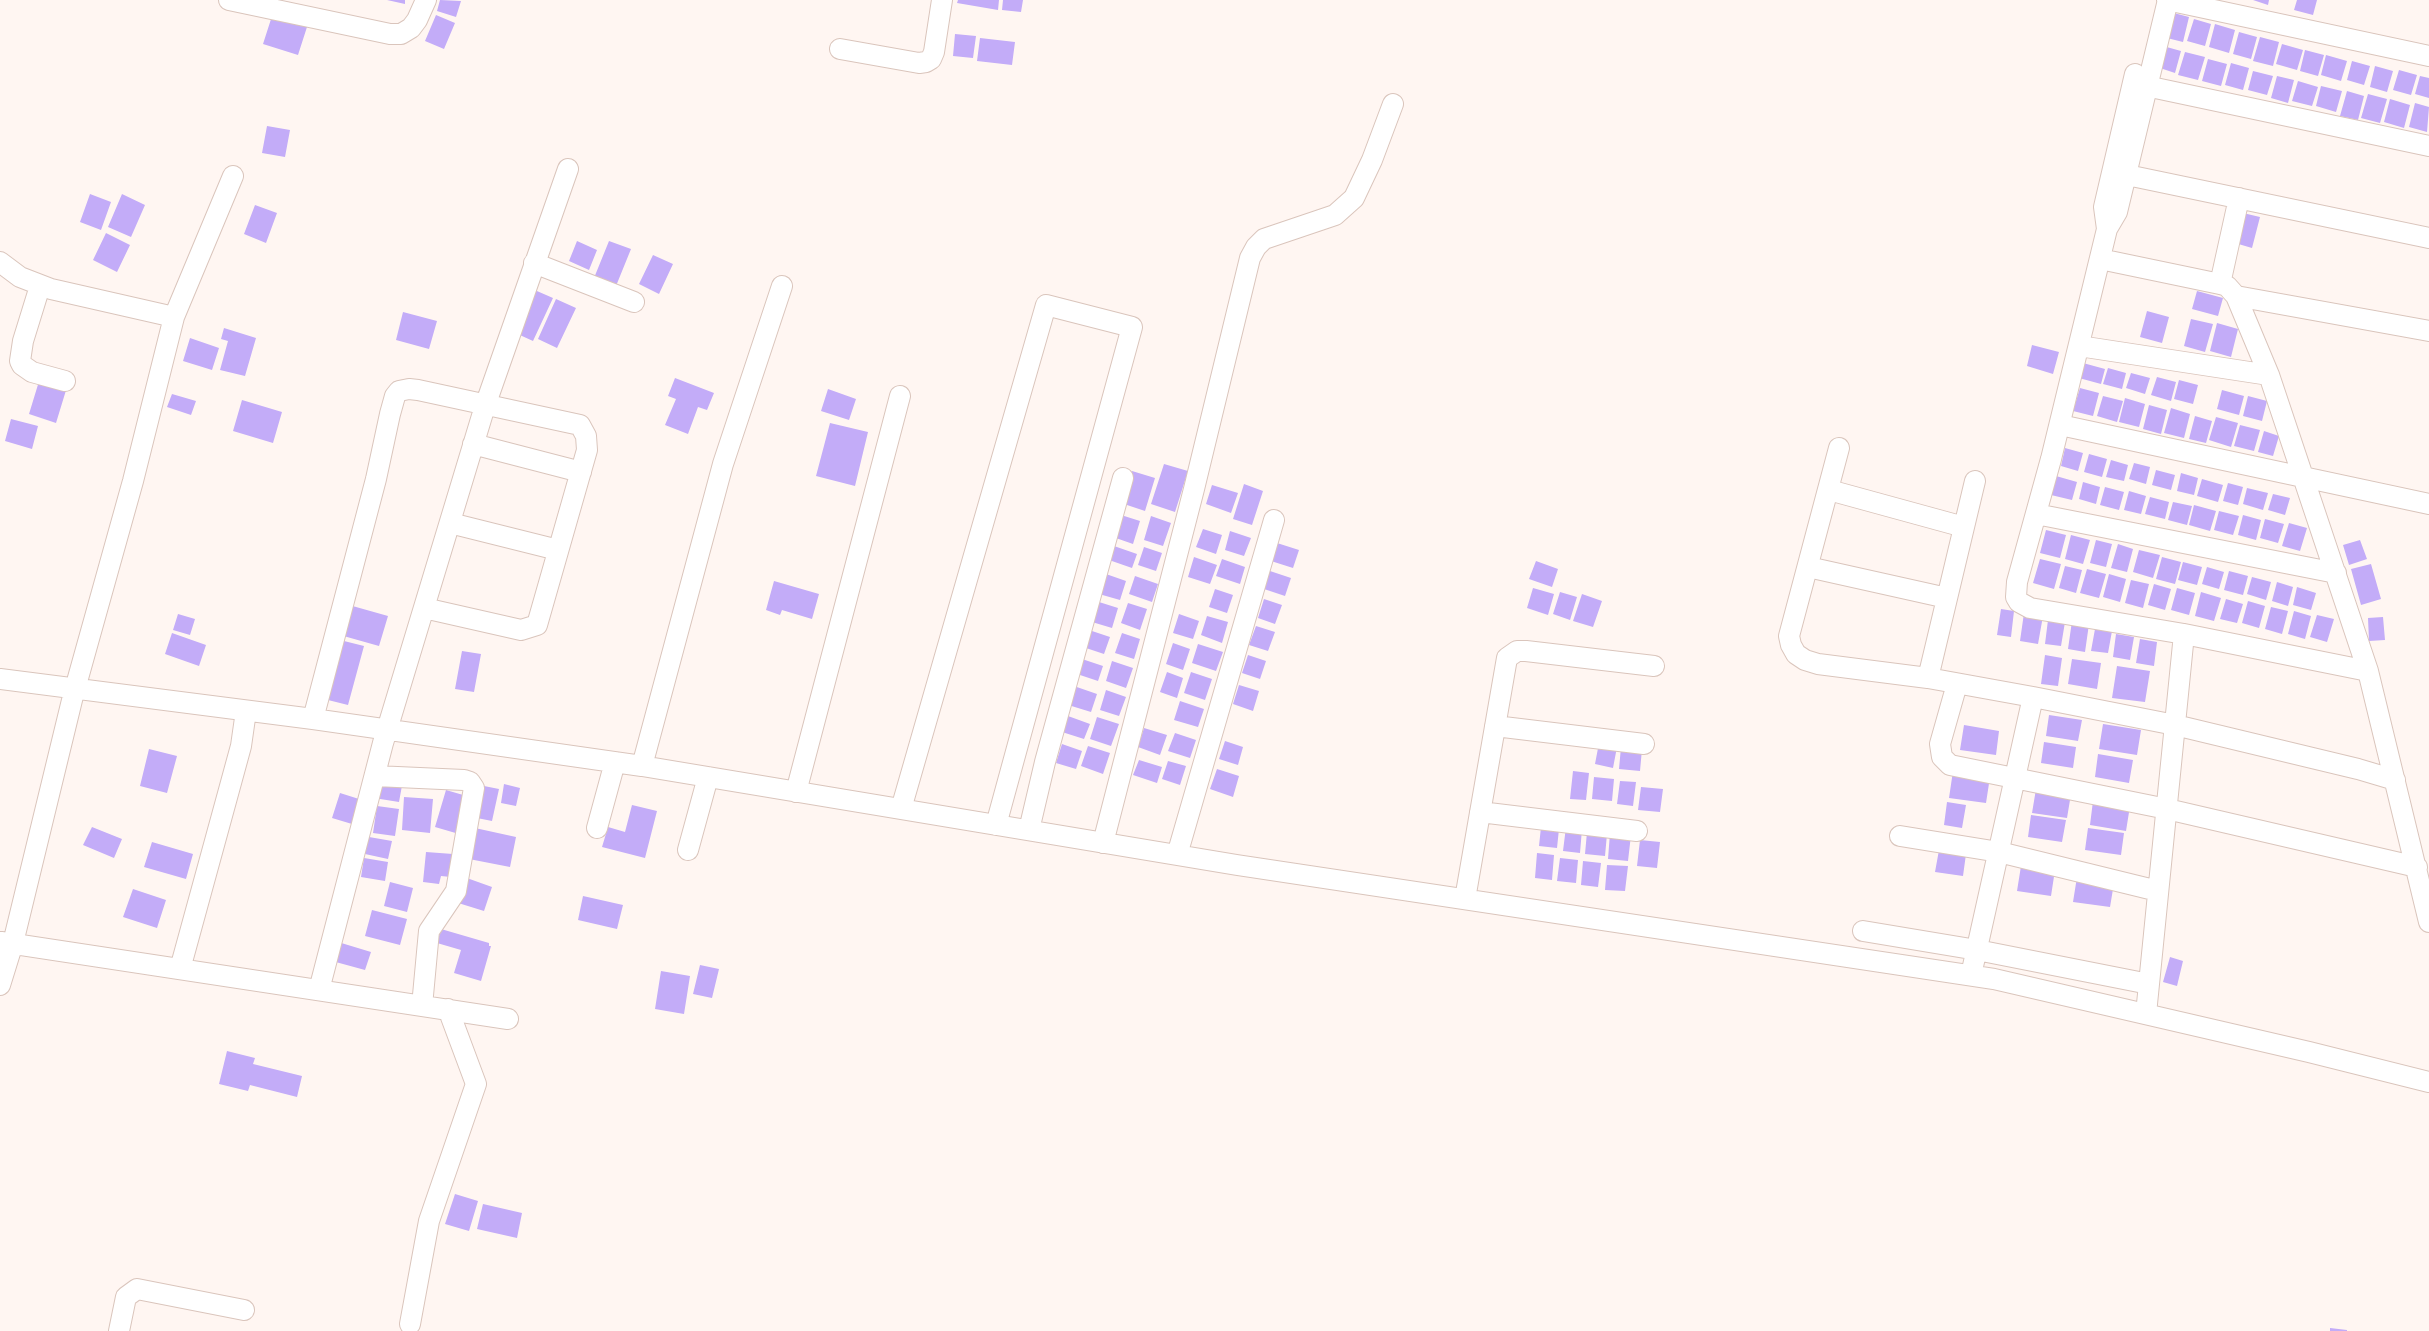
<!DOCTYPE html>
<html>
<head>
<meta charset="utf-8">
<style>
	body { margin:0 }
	canvas { display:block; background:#fff6f2 }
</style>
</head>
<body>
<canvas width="2429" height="1331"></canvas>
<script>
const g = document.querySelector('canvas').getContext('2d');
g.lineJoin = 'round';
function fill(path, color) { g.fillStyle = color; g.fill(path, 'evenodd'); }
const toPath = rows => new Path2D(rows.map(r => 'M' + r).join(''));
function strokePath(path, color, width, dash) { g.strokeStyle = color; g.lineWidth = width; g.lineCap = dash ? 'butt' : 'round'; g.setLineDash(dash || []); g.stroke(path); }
fill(toPath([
	[387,0,405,0,405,4],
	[440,0,461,1,456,17,437,11],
	[958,0,999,0,998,10,957,3],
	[1003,0,1023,0,1021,12,1002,10],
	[2253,0,2269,0,2268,5],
	[2297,0,2317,0,2313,15,2294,10],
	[2170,12,2189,17,2183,42,2163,37],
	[436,15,455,23,444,49,425,41],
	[272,16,307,27,298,55,263,44],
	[2194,19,2211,24,2205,46,2187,41],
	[2215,24,2235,30,2229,53,2209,47],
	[2239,32,2257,37,2251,59,2233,54],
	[955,34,976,36,973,58,953,56],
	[2260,37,2279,42,2273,66,2253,61],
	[980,38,1015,42,1012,65,977,61],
	[2282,44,2303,50,2297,70,2276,64],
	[2163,46,2181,51,2175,73,2157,67],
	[2305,50,2324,55,2318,76,2300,71],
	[2185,52,2205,57,2198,80,2178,75],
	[2326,55,2347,61,2341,81,2321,75],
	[2208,59,2227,64,2221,86,2202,81],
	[2352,61,2370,66,2364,85,2347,80],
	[2231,63,2249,68,2243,90,2225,85],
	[2375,66,2393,71,2387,92,2370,87],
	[2399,70,2417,75,2411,95,2393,90],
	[2253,71,2273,76,2267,95,2248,90],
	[2277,76,2294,80,2288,103,2271,98],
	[2420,76,2429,78,2429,98,2415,94],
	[2298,81,2318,87,2312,106,2292,101],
	[2321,86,2342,91,2336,112,2316,106],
	[2347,91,2364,96,2358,120,2340,116],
	[2368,94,2387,99,2380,123,2361,118],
	[2390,99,2410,105,2404,128,2384,122],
	[2415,103,2429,107,2427,132,2409,127],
	[267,126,290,130,285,157,262,153],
	[90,194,111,202,101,230,80,222],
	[122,194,145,205,131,237,108,227],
	[255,205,277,213,266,243,244,234],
	[2243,213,2260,217,2252,248,2235,243],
	[106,233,130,245,117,272,93,260],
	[577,241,597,250,589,270,569,261],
	[609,241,631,249,616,286,594,278],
	[653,255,673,264,659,294,639,284],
	[530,288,553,298,533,341,511,331],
	[2197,291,2223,298,2218,316,2192,309],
	[556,299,576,308,557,348,538,339],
	[2147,311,2169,317,2162,343,2140,337],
	[403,312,437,321,429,349,396,340],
	[2191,319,2213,324,2205,352,2184,346],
	[2217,323,2238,329,2231,357,2210,351],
	[224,328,256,338,245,376,220,370,228,341,221,339],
	[190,338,219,348,212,370,183,361],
	[2032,345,2059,352,2053,374,2027,366],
	[2083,363,2105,369,2101,384,2079,378],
	[2108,368,2126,373,2122,389,2103,384],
	[2131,373,2150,378,2145,394,2126,388],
	[2157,377,2176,382,2171,401,2151,395],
	[40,378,67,387,56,423,29,414],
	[675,378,714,393,707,410,698,407,688,434,665,425,676,399,668,396],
	[2179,380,2198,385,2193,404,2174,399],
	[2080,388,2099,393,2093,416,2073,411],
	[828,389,856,399,849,420,821,411],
	[2222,390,2244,396,2239,415,2217,409],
	[172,394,196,401,191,415,167,407],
	[2103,396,2123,401,2117,422,2097,416],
	[2248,396,2267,401,2262,421,2243,416],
	[2125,398,2145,404,2139,427,2119,422],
	[242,400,282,412,273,443,233,431],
	[2149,405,2167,410,2161,434,2143,429],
	[2171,408,2190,414,2184,438,2164,433],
	[2195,416,2212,421,2206,443,2189,439],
	[2216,417,2238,423,2231,447,2209,440],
	[11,419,38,426,32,449,5,441],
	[830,423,868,432,855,486,816,476],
	[2240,425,2260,430,2254,451,2234,446],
	[2264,431,2279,436,2273,456,2258,452],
	[2065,448,2083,453,2078,471,2061,466],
	[2089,454,2107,459,2102,477,2084,472],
	[2111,460,2128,465,2124,481,2106,477],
	[2134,463,2150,467,2146,484,2129,479],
	[1164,464,1188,471,1175,512,1151,504],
	[2156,470,2175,475,2171,490,2152,485],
	[1132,471,1155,478,1145,511,1121,503],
	[2181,473,2198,478,2194,495,2177,491],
	[2056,476,2077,482,2072,500,2051,495],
	[2202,479,2223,485,2218,502,2197,496],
	[2083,482,2100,487,2096,504,2079,499],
	[2228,483,2243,487,2238,505,2223,501],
	[1244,484,1263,491,1252,525,1233,519],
	[1212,485,1238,493,1231,513,1206,504],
	[2105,487,2124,492,2119,510,2100,505],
	[2247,488,2268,493,2263,510,2243,504],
	[2129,491,2146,496,2141,514,2124,510],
	[2273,494,2290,498,2285,515,2268,510],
	[2150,497,2169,502,2165,519,2145,514],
	[2173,502,2192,506,2187,525,2168,520],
	[2194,505,2216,511,2210,531,2189,525],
	[2219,511,2239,516,2233,535,2214,530],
	[1121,515,1140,521,1133,544,1113,537],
	[2243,515,2261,520,2256,540,2238,535],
	[1151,516,1171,523,1163,546,1144,540],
	[2265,519,2284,524,2278,543,2260,538],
	[2289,523,2307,528,2300,551,2282,546],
	[1203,529,1222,535,1216,554,1196,547],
	[2046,530,2066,535,2060,558,2040,553],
	[1230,531,1251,538,1244,556,1225,550],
	[2071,535,2090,540,2083,564,2065,559],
	[2096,540,2112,544,2106,567,2090,563],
	[2360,540,2367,559,2349,565,2343,545],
	[1277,543,1299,550,1293,568,1271,561],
	[2118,544,2133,549,2127,572,2111,568],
	[1114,546,1137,554,1132,568,1109,560],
	[1144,547,1162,553,1156,571,1138,565],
	[2139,550,2160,555,2153,578,2133,572],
	[1194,557,1217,565,1210,584,1188,577],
	[2162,557,2181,562,2175,584,2156,579],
	[1222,559,1245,567,1240,584,1216,576],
	[2040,559,2061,564,2054,589,2033,583],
	[1536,561,1558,569,1552,587,1529,579],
	[2183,562,2202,567,2197,585,2178,580],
	[2371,564,2381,599,2361,605,2351,569],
	[2065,566,2082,570,2076,593,2059,588],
	[2207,567,2224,572,2219,589,2202,584],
	[2087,569,2106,574,2099,598,2080,593],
	[1270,571,1291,578,1285,596,1264,589],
	[2229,571,2248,576,2243,595,2224,590],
	[1106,574,1126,581,1120,600,1099,594],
	[2109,574,2126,579,2120,602,2103,597],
	[1135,576,1158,584,1152,602,1129,594],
	[2252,577,2271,582,2266,600,2247,594],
	[2131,580,2149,584,2143,608,2125,603],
	[774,581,819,594,812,619,782,610,780,615,766,610],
	[2277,582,2293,587,2288,606,2272,601],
	[2154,584,2171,589,2165,610,2148,605],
	[2297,587,2316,593,2311,610,2293,605],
	[1533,588,1554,594,1548,615,1527,608],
	[2177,588,2195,593,2189,615,2171,610],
	[1215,589,1233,595,1227,613,1209,607],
	[1560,592,1577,597,1570,620,1553,614],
	[2201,592,2221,598,2214,621,2195,616],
	[1582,594,1602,601,1593,627,1573,621],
	[1264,599,1282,605,1275,624,1258,618],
	[2226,599,2243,604,2237,623,2220,619],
	[2248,601,2265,606,2259,628,2242,623],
	[1099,602,1118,608,1112,628,1092,622],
	[1128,603,1147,609,1140,630,1121,623],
	[349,605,388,616,379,646,340,635],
	[2271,607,2288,611,2282,634,2265,629],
	[2001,609,2014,611,2011,637,1997,635],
	[2294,611,2311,616,2305,639,2288,634],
	[2024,613,2043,616,2038,644,2020,641],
	[178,614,195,619,190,635,173,630],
	[1179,614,1199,621,1193,639,1173,633],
	[2317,615,2334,619,2327,642,2310,637],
	[1207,616,1228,622,1222,643,1201,635],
	[2383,617,2385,640,2369,641,2368,618],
	[2048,620,2065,622,2061,646,2045,644],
	[2072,621,2089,624,2085,652,2068,649],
	[1256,626,1275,632,1268,651,1249,645],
	[2095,629,2112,631,2108,653,2091,651],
	[1089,630,1110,637,1104,654,1083,647],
	[172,633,206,645,199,666,165,654],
	[1122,633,1140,639,1134,659,1115,653],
	[2116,634,2134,637,2130,660,2113,657],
	[2140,639,2157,642,2154,666,2136,663],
	[340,640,364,646,348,705,324,699],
	[1173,643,1190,649,1183,670,1166,664],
	[1198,644,1223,652,1216,671,1192,663],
	[462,651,481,654,474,692,455,689],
	[1248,655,1266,661,1260,679,1242,673],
	[2045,655,2062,658,2058,686,2041,684],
	[1076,657,1103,666,1098,681,1071,672],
	[2072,659,2101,663,2097,689,2068,684],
	[1112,661,1133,668,1126,688,1106,681],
	[2117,666,2150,671,2145,702,2112,698],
	[1167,672,1183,678,1177,698,1160,692],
	[1191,672,1212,679,1205,700,1184,693],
	[1071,685,1097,694,1091,712,1065,704],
	[1239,685,1259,691,1253,711,1233,704],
	[1106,690,1126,697,1119,716,1100,710],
	[1180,701,1204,709,1198,727,1174,720],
	[2049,715,2082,720,2078,741,2046,736],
	[1068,716,1090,724,1084,739,1062,732],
	[1097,717,1119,724,1111,746,1090,739],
	[2103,724,2141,730,2137,755,2099,749],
	[1964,725,1999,731,1996,755,1960,750],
	[1144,728,1167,735,1160,755,1138,747],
	[1175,733,1196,740,1190,758,1168,751],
	[1225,741,1243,747,1238,765,1219,759],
	[2044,742,2076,747,2073,768,2041,763],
	[1599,743,1617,747,1613,768,1595,764],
	[1062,744,1082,751,1076,769,1056,763],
	[1088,746,1110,753,1103,774,1081,766],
	[1621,747,1642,749,1640,771,1619,769],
	[149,749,177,756,167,793,140,786],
	[2098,754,2133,760,2129,783,2095,777],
	[1139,760,1162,767,1157,783,1133,775],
	[1168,761,1186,766,1180,785,1162,779],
	[1217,769,1239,776,1233,797,1210,789],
	[1573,771,1589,773,1586,800,1570,799],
	[1953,771,1990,777,1986,803,1949,798],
	[377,776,403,780,399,802,374,798],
	[1594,777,1614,779,1612,801,1592,799],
	[1620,781,1636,782,1633,806,1617,804],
	[504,784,520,788,516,806,501,803],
	[479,785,499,789,492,821,472,817],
	[1641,787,1663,789,1660,812,1638,810],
	[2036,789,2071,794,2067,818,2032,813],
	[446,790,470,797,459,834,435,827],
	[340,793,359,799,352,824,332,818],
	[404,797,433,799,430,833,402,830],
	[2093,801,2130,806,2126,831,2090,825],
	[1947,802,1966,805,1962,828,1944,825],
	[632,805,657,811,645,858,602,847,608,827,625,832],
	[377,806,399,809,395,836,373,833],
	[2031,815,2066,820,2062,842,2028,837],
	[92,827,122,839,114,858,83,845],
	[1541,827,1559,829,1557,848,1539,846],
	[1566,827,1582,829,1580,853,1563,851],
	[475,828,516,837,510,867,469,859],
	[2088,828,2124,833,2121,855,2085,850],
	[1587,832,1607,834,1605,856,1585,854],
	[1610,833,1631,835,1628,861,1608,859],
	[369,837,392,841,388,859,365,854],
	[1640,840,1660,842,1657,868,1637,866],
	[152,842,193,854,186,879,144,867],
	[1939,850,1966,854,1963,876,1935,872],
	[426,852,453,854,451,877,441,876,439,884,423,882],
	[1537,853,1554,855,1552,880,1535,878],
	[364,858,388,862,385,881,361,877],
	[1560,858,1578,860,1576,883,1557,881],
	[1583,861,1601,863,1598,887,1581,885],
	[1607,865,1628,866,1625,891,1605,890],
	[2021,866,2055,870,2051,896,2017,891],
	[464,877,492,887,484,911,455,902],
	[2077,877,2114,883,2110,907,2073,902],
	[390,882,413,888,407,912,384,906],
	[133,889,166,900,157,928,123,917],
	[583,896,623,905,617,929,578,920],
	[372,910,407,919,400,945,365,936],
	[441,929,489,943,489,946,491,946,481,981,454,973,461,950,437,943],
	[338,942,371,952,365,970,332,961],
	[2170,957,2183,961,2177,986,2163,982],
	[700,965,719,969,712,998,693,994],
	[661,971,690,976,684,1014,655,1009],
	[227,1051,255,1058,253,1064,302,1076,297,1097,250,1085,248,1091,219,1084],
	[455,1194,478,1201,469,1231,445,1224],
	[483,1204,522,1213,517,1238,477,1229],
	[2330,1328,2347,1330,2347,1331,2330,1331]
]), '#c3acf8');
const minor = toPath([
	[229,0,390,34,401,34,411,28,417,20,426,0],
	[2167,0,2429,56],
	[840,49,919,63,926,62,931,59,934,52,942,0],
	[2146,86,2429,146],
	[2127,175,2429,238],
	[2107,229,2104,207,2135,74],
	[2100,259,2220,284,2227,286,2236,296,2269,375,2368,671,2184,634,2030,608,2019,602,2016,597,2017,582,2051,459,2107,229,2117,212,2168,0],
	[0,262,20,277,51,289,174,317,133,481,73,696,13,943,0,985],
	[534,263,634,302],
	[2220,284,2239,198],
	[40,286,23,341,20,361,22,365,32,372,65,381],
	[2236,296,2429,331],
	[174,317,233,176],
	[2079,346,2269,375],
	[2060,425,2429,504],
	[473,444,581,472],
	[1839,448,1789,636,1791,645,1796,654,1805,660,1818,664,1928,678,2033,697],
	[1829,490,1964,527],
	[2036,514,2336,573],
	[450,523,558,550],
	[1808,567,1947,598],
	[2368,671,2429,922],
	[1928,678,1975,481],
	[0,679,313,719,642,766,1237,865,1994,979,2309,1052,2429,1082],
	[1957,684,1940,744,1942,757,1950,765,2167,809,2417,867],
	[313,719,376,479,390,414,395,396,399,391,409,389,418,390,580,425,586,436,587,450,537,625,521,630,424,608],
	[1495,726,1644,744],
	[642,766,723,464,782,286],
	[375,776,464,780,470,782,474,788,456,891,429,931,422,1006],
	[796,792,900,396],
	[901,809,1046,305,1132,327,996,825],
	[1480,812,1637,831],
	[597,828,615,762],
	[1029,830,1045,762,1123,478],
	[1900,836,1999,852,2158,891],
	[1103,843,1194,489,1250,258,1256,247,1264,239,1335,215,1354,198,1372,160,1393,104],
	[688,850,708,777],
	[1177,855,1274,520],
	[1465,899,1507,658,1517,651,1526,651,1654,666],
	[1863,931,1977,950,2149,984],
	[1,942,508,1019],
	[180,969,229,790,241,746,246,711],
	[1971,975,2033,697,2175,725,2358,769,2395,780],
	[319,990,383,743,485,406,568,169],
	[2146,1014,2184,634],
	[410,1324,429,1221,476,1084,448,1009],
	[119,1331,126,1297,137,1289,244,1310]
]);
strokePath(minor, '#dac5bc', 22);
strokePath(minor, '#fff', 20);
</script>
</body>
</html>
